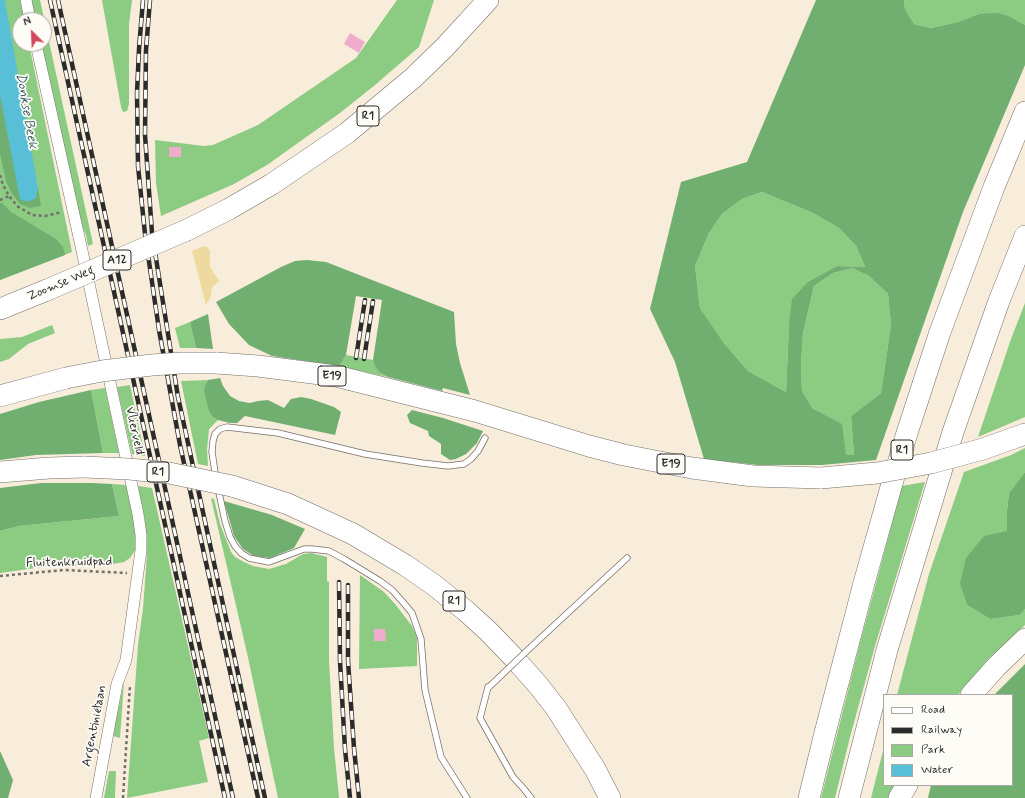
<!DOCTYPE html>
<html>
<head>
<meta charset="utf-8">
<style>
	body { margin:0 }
	#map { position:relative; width:1025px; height:798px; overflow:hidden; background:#f8ecdb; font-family:Mynerve,sans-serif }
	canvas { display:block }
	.legend { position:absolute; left:883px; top:694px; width:130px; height:92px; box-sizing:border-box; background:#fdfcf7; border:1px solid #a9a8a5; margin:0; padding:5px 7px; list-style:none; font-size:12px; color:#2b2b2b }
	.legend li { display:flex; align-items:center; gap:8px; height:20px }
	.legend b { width:20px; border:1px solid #a9a8a5 }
	.north { position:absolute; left:12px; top:12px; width:40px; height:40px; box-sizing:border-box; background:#fdfcf7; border:1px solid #a9a8a5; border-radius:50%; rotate:336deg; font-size:11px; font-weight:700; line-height:16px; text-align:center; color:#2b2b2b }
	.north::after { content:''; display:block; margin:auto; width:14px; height:18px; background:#d1495b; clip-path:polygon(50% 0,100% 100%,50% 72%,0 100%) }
</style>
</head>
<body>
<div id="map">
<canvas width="1025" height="798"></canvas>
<ul class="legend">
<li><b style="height:5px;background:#fff"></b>Road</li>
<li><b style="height:5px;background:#2b2b2b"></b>Railway</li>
<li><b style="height:11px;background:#8ccb82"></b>Park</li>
<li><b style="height:11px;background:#58bfd6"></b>Water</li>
</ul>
<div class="north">N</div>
</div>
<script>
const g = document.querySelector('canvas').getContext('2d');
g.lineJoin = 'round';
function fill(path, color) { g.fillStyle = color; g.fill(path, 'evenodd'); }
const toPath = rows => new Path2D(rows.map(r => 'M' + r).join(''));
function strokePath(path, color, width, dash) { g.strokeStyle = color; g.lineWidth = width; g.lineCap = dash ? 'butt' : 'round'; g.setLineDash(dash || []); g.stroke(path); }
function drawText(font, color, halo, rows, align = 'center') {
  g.font = font + ' Mynerve,sans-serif'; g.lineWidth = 3.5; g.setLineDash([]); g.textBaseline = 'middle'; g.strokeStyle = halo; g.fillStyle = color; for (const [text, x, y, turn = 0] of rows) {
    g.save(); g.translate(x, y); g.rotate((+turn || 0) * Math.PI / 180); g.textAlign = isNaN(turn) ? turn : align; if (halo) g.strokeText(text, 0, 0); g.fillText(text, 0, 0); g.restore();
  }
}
fill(toPath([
	[0,0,20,0,24,20,20,20,20,44,29,44,72,252,0,280],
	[30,0,40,0,93,244,88,246,86,235,82,226,40,44,44,44,44,20,35,20],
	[102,0,132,0,129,24,129,104,127,111,123,112,121,107],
	[397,0,434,0,419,47,375,85,340,113,267,165,234,184,161,216,156,183,155,140,204,146,213,145,258,125,356,58],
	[904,0,1025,0,1025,25,1011,17,979,14,958,22,931,28,914,24,905,9],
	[762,192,813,213,839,228,856,246,865,267,837,266,809,281,789,324,786,392,748,371,724,343,700,308,695,266,709,233,722,214,742,199],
	[852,268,869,276,888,294,891,325,881,393,851,416,854,455,845,455,813,409,802,391,801,365,803,333,814,286,833,273],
	[1025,303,1025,417,978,437,1011,339],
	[190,322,196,348,180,348,175,328],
	[52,325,55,333,28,344,9,359,0,362,0,339,22,337],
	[346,355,373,360,375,367,379,372,388,377,338,366,342,362],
	[208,380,205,385,213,417,218,420,209,429,207,450,208,466,198,464,181,381],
	[130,385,145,456,132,454,117,387],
	[105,388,119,453,103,453,91,390],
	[1025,448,1025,472,1009,493,1007,511,1007,531,961,583,967,605,990,619,1020,615,1025,609,1025,625,990,657,958,695,897,695,929,574,964,472,1011,455],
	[925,482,875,646,850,737,835,798,821,798,860,643,902,486],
	[112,484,126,485,135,527,136,549,130,558,124,562,107,565,50,566,0,573,0,531,19,526,119,516],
	[138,486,152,488,209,738,199,741,208,782,127,798,138,645,143,609,147,554,145,520],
	[211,498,214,499,220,524,231,552,235,557,244,562,253,566,269,569,286,564,303,554,311,553,327,557,327,581,329,582,329,660,334,748,339,798,278,798,247,653],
	[360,575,384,592,395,604,412,626,417,638,417,666,359,669],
	[124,682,120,738,113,736],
	[884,747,884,785,896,785,890,798,871,798],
	[109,771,116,771,115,798,104,798]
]), '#8ccb82');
fill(toPath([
	[816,0,904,0,905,9,914,24,931,28,958,22,979,14,998,13,1011,17,1025,25,1025,65,963,212,876,460,822,465,758,465,704,459,675,362,650,309,681,182,747,162],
	[762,192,813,213,839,228,856,246,865,267,837,266,809,281,792,299,789,324,786,392,748,371,724,343,700,308,695,266,709,233,722,214,742,199],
	[852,268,869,276,888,294,891,325,881,393,851,416,854,455,846,455,842,424,813,409,802,391,801,365,803,333,814,286,833,273],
	[0,8,25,179,38,188,41,206,30,208,20,204,11,192,6,181,0,153],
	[0,203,2,203,11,212,56,239,63,247,65,255,0,280],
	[307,260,326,262,454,312,456,344,460,363,470,395,443,388,442,391,388,377,379,372,375,367,373,360,382,300,356,296,346,355,342,362,338,366,272,356,249,345,229,324,216,302,281,267,295,261],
	[208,314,213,349,196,348,190,322],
	[220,378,223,386,230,396,239,401,250,403,258,401,268,400,284,408,291,399,301,397,311,399,334,407,341,412,335,435,245,416,237,423,230,423,218,420,213,417,209,411,204,391,205,385,208,380],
	[91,390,103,453,36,455,0,460,0,414,39,402],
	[412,410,443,418,483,431,477,443,466,454,456,459,450,460,441,454,441,444,429,436,428,431,410,423,407,415],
	[1025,472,1025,609,1020,615,990,619,967,605,960,583,966,558,984,536,1007,531,1007,511,1009,493],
	[41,483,92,483,112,484,119,516,19,526,0,531,0,488],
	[224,501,272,515,305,529,294,548,270,558,254,556,243,549,234,536],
	[1025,664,1025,798,928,798,931,785,1012,785,1012,695,994,695],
	[0,751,13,780,8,798,0,798]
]), '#71af70');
fill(toPath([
	[203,246,207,247,210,251,210,267,219,281,212,287,211,296,206,305,192,251]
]), '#eeda9e');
fill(toPath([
	[0,0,5,0,7,12,38,188,36,198,30,201,24,201,20,199,0,95]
]), '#58bfd6');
fill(toPath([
	[350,33,365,42,359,53,344,44],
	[169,147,181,147,181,157,169,157],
	[374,629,385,629,386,641,374,641]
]), '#f1accd');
const service = toPath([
	[216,479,212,452,213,441,215,434,220,429,227,427,278,433,365,454,422,463,448,466,464,464,471,459,478,451,485,438],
	[218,488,225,521,230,537,235,546,241,553,249,558,269,562,304,549,312,549,329,551,344,559,380,581,392,590,402,601,412,613,421,639,425,690,441,757,467,798],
	[532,646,627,558],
	[490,686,488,687,480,718,513,777,524,789,531,798]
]);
const minor = toPath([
	[26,0,30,20],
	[36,44,81,246,138,514,141,535,141,550,126,660,117,684,96,798]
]);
const motorway = toPath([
	[187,230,229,209,272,184,347,133,413,78,445,47,488,0],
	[0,309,47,290],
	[216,363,258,366,336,376,475,411,589,446,624,455,660,462,692,468,753,476,821,478],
	[0,396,66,378],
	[1011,439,1025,434],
	[0,472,49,468,84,467],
	[232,486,288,504,353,534,405,565,434,585,466,611,488,631,514,658,538,685,556,708,595,769,610,798],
	[971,695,997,666,1025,639],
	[809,798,825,733,864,583,891,487,907,433,940,332,994,187,1025,112],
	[849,798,887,650,953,432,999,301,1025,236],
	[899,798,907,785]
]);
strokePath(service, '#736f69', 7);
strokePath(minor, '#736f69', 12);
strokePath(motorway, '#736f69', 22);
strokePath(toPath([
	[0,175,3,185,9,196,17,206,32,215,45,216,62,212],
	[0,200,9,196],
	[0,576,64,570,127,573],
	[123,798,130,685]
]), '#736f69', 2.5, [3, 3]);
strokePath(service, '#fff', 5.5);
strokePath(minor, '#fff', 11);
strokePath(motorway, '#fff', 21);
const rail = toPath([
	[50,0,225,798],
	[58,0,233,798],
	[143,0,139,49,137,93,138,166,145,234,159,330,180,445,258,798],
	[150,0,146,50,145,135,152,233,178,397,265,798],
	[356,358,365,300],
	[364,359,373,301],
	[339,582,340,661,345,749,350,798],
	[348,585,348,661,354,748,359,798]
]);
strokePath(rail, '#2b2b2b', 4.5);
strokePath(rail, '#fdfcf7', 3, [9]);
const serviceBridge = toPath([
	[490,686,532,646]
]);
const motorwayBridge = toPath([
	[47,290,187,230],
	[66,378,102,371,152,365,181,363,216,363],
	[84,467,129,469,169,473,232,486],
	[821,478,877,473,931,463,983,449,1011,439]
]);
strokePath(serviceBridge, '#736f69', 7, []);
strokePath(motorwayBridge, '#736f69', 22, []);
strokePath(serviceBridge, '#fff', 5.5);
strokePath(motorwayBridge, '#fff', 21);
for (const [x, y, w] of [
	[368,116,22],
	[117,260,28],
	[332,376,28],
	[902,450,22],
	[671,464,28],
	[158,472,22],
	[454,601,22]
]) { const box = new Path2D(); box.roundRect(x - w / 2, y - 10, w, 20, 3); g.fillStyle = '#fdfcf7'; g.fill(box); strokePath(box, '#2b2b2b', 1); }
drawText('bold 12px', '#2b2b2b', null, [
	["R1",368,116],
	["A12",117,260],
	["E19",332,376],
	["R1",902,450],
	["E19",671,464],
	["R1",158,472],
	["R1",454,601]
]);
drawText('13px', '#2b2b2b', '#fdfcf7', [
	["Zoomse Weg",61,284,-23],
	["Vlierveld",134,431,78],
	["Fluitenkruidpad",69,563,-1],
	["Argentiniëlaan",95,726,-79]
]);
drawText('italic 14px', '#3b5f67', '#fdfcf7', [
	["Donkse Beek",26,111,80]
]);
</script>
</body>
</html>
